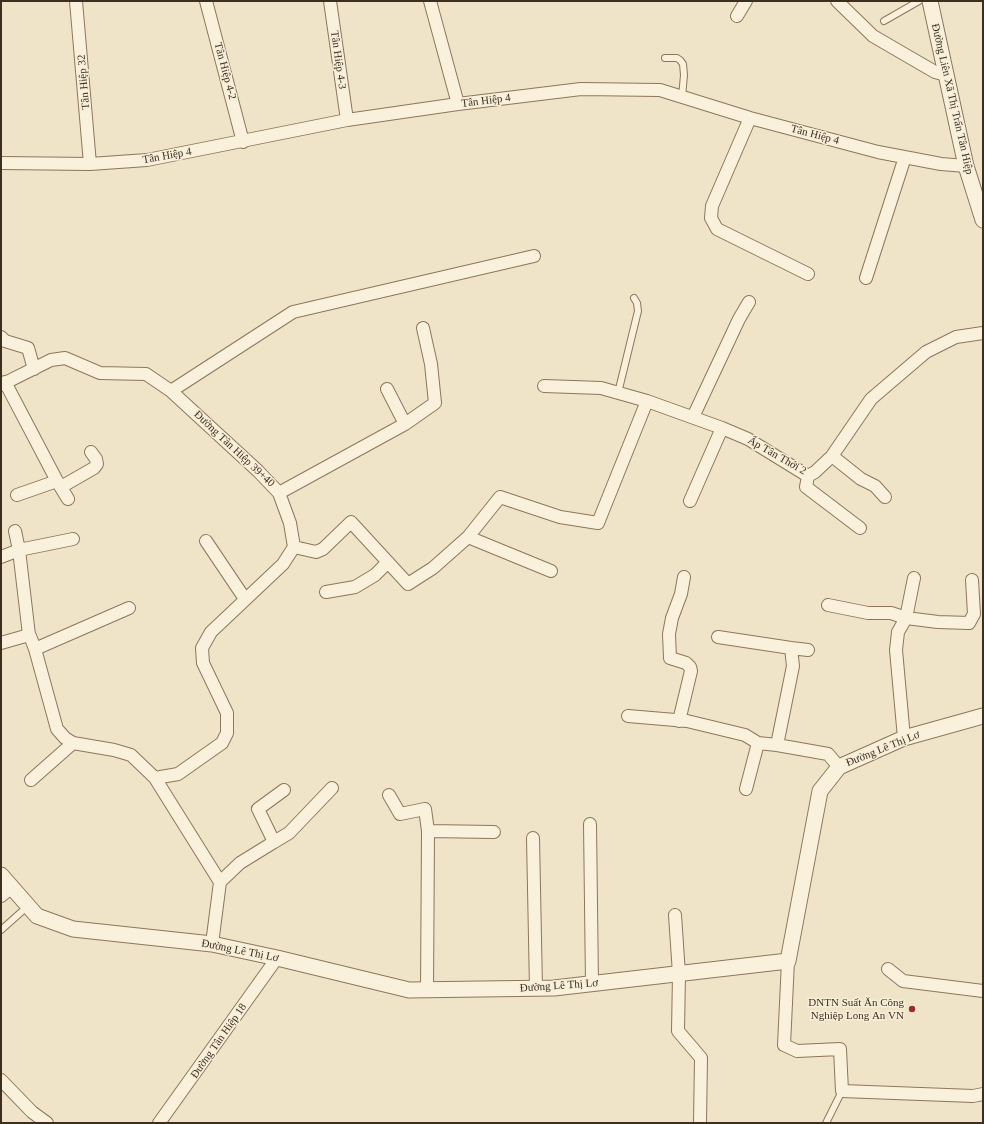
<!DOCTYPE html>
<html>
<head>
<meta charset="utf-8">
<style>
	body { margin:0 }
	#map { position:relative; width:984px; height:1124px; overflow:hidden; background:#f0e4c8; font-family:Georgia,serif }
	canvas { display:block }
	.frame { position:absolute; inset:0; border:2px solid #3d2e20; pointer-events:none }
</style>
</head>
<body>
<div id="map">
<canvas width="984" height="1124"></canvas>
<div class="frame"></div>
</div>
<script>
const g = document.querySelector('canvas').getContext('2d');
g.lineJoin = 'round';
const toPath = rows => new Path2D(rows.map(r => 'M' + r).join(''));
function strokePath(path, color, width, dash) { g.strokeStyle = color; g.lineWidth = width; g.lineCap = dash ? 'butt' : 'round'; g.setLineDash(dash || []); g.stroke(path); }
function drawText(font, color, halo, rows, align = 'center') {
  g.font = font + ' Georgia,serif'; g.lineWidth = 3; g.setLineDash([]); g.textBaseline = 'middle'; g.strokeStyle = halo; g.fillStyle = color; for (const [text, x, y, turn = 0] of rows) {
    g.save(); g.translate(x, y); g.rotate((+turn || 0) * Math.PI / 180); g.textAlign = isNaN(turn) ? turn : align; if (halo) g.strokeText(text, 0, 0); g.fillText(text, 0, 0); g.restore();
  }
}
const service = toPath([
	[884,21,919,1],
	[665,58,677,58,680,60,683,64,684,75,682,97],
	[618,393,638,311,637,303,634,298],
	[1,930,28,906],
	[826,1123,842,1091]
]);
const minor = toPath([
	[76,1,90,164],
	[206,1,243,142],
	[330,1,347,120],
	[430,1,458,104],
	[837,1,873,36,935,72,946,75],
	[737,16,746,1],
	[750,118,712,206,711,218,717,229,808,274],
	[1,163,90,164,147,160,347,120,458,104,581,89,660,90,750,118,878,152,941,164,966,166],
	[866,278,905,157],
	[1,337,5,341,28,348,34,369],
	[5,382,57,481,68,499],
	[1,385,51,360,65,358,100,373,146,374,171,391,258,471,279,493,290,523,294,547,283,564,211,632,202,648,203,663,227,713,227,733,222,743,178,774,155,778,131,755,114,750,73,743,65,738,57,729,35,649,30,636,29,635,1,643],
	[544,386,601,388,647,401,722,428,748,439,808,476,815,472,832,456,871,399,926,352,956,337,983,333],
	[387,389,405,424],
	[171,391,293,312,534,256],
	[693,417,739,319,749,302],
	[832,456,861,479,875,486,885,497],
	[808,476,806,487,860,528],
	[61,487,94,468,97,464,96,459,91,452],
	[279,493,405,424,435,403,431,364,423,328],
	[17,495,57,481],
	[690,501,722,428],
	[15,531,19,550,29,635],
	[468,537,551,571],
	[206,541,245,599],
	[294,547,316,552,323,549,351,522,408,584,433,568,468,537,500,497,560,517,598,523,647,401],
	[1,557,19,550,73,539],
	[326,592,355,587,375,575,388,562],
	[828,605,868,613,891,613,906,618,938,622,969,623,974,614,972,580],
	[718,637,791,648,793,666,777,745],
	[791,648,808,650],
	[35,649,129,608],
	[628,716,687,721,745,735,758,743],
	[679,721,691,671,690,667,686,663,670,658,669,634,672,618,681,594,684,577],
	[904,738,896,650,898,632,906,618,914,578],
	[155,778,220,882],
	[31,780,73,743],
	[746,789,758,743,777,745,828,754,839,767],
	[284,790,258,809,274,842,289,833,332,788],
	[389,795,400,814,425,809,428,831,427,991],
	[590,824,592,984],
	[428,831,494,832],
	[533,838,536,989],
	[1,896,12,887],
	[675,915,679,974,678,1031,701,1058,700,1123],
	[212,944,220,882,240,863,274,842],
	[788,961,784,1045,797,1051,840,1049,842,1091,973,1096,983,1094],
	[888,969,903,981,983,991],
	[1,1080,32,1112,47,1123],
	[159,1123,277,958]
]);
const tertiary = toPath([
	[930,1,966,166,983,220],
	[1,875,37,916,73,929,212,944,277,958,409,990,554,988,788,961,820,791,839,767,904,738,983,716]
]);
strokePath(service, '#8d765c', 8);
strokePath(minor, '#8d765c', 14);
strokePath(tertiary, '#8d765c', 17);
strokePath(service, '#faf1dc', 6);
strokePath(minor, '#faf1dc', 12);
strokePath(tertiary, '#faf1dc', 15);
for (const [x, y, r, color] of [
	[912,1009,4,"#9e2a2b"]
]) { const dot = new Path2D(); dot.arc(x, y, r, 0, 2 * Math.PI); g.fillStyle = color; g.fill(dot); strokePath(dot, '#f7eed8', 1.5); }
drawText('11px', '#3d2e20', '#f7eed8', [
	["Tân Hiệp 4-3",338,60,82],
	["Tân Hiệp 4-2",225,71,75],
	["Tân Hiệp 32",84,82,-95],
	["Đường Liên Xã Thị Trấn Tân Hiệp",952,99,77],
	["Tân Hiệp 4",486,101,-7],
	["Tân Hiệp 4",815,135,15],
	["Tân Hiệp 4",167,156,-10],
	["Đường Tân Hiệp 39+40",234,449,43],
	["Ấp Tân Thới 2",777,456,30],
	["Đường Lê Thị Lơ",883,749,-22],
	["Đường Lê Thị Lơ",240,951,11],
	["Đường Lê Thị Lơ",559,986,-4],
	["Đường Tân Hiệp 18",219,1041,-55]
]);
drawText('11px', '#3d2e20', '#f7eed8', [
	["DNTN Suất Ăn Công",904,1003],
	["Nghiệp Long An VN",904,1016]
], 'right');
</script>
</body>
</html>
